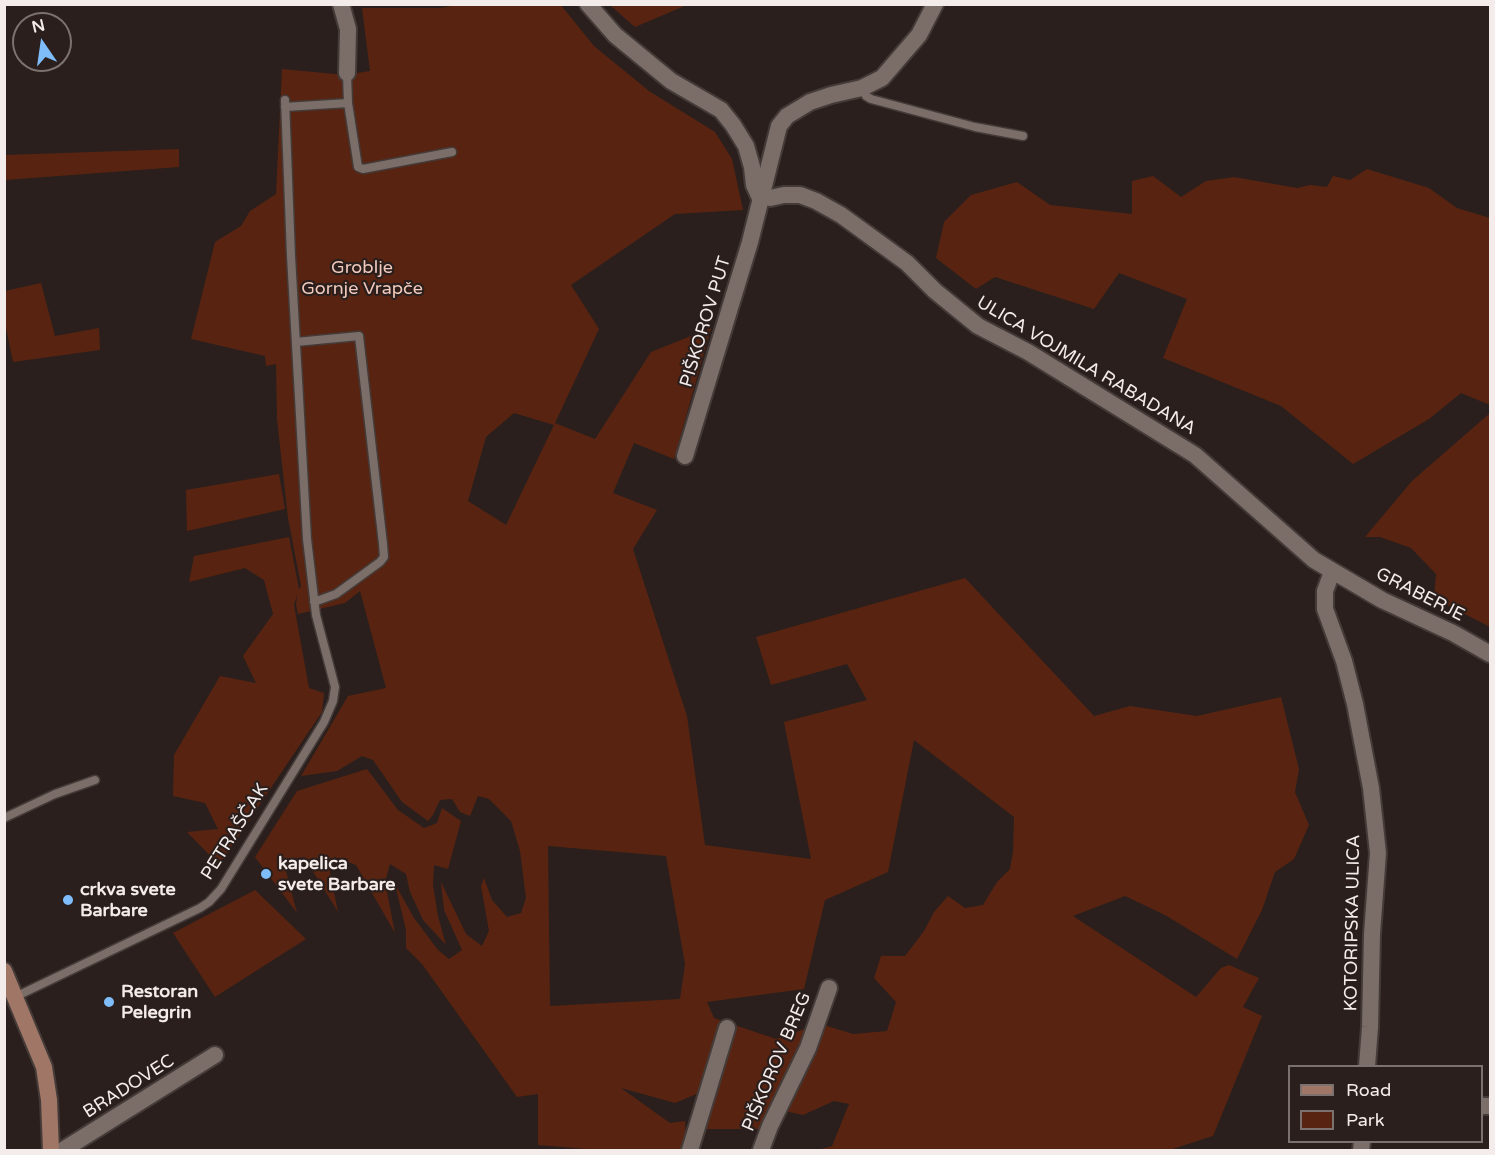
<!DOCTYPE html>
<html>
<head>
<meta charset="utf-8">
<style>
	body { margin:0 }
	#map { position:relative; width:1495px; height:1155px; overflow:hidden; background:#2a1f1c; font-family:"Varela Round",sans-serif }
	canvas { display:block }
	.frame { position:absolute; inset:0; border:6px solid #f4ecea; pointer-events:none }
	.legend { position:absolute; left:1288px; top:1065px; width:195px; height:78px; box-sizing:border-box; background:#2a1f1c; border:2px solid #7b716e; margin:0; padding:8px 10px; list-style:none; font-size:18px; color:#f4ecea }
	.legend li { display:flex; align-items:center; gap:12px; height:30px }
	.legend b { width:30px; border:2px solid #7b716e }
	.north { position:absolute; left:12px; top:12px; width:60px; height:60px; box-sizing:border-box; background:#2a1f1c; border:2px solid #7b716e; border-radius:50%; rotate:347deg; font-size:16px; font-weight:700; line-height:24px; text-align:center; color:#f4ecea }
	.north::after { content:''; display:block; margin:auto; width:21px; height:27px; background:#7ebdf9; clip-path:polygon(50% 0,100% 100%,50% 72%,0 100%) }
</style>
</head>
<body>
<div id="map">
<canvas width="1495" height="1155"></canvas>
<div class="frame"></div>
<ul class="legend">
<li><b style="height:8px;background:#a07666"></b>Road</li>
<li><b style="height:16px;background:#582411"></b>Park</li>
</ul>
<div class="north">N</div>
</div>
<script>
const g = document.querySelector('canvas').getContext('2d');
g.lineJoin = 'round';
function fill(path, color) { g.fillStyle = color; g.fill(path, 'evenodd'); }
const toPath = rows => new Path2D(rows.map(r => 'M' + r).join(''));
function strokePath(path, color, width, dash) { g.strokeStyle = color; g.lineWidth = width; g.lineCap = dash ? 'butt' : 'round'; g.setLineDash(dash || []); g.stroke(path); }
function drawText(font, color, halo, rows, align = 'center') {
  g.font = font + ' "Varela Round",sans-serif'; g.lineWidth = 4.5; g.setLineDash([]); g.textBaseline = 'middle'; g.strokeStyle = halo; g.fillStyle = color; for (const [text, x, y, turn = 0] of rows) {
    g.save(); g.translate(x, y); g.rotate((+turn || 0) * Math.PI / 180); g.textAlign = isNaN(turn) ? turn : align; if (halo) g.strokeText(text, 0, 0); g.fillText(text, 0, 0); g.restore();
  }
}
fill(toPath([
	[464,4,560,4,594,46,649,91,715,132,732,159,743,210,675,214,571,285,599,329,555,423,595,439,651,352,711,328,674,459,634,443,613,493,657,510,633,549,687,716,705,845,811,859,784,722,867,700,847,664,771,685,756,637,965,578,1094,716,1130,706,1197,716,1281,697,1299,769,1295,792,1309,825,1294,859,1275,872,1262,910,1237,959,1165,915,1125,896,1073,916,1196,997,1221,968,1229,965,1259,978,1243,1007,1262,1016,1213,1136,1169,1150,818,1150,832,1146,849,1104,834,1101,803,1115,780,1110,774,1129,703,1129,699,1093,675,1103,621,1088,670,1123,685,1121,686,1144,681,1150,599,1150,538,1145,538,1094,517,1097,422,964,406,948,406,930,395,884,414,918,438,950,449,959,462,950,444,910,441,882,466,934,482,946,489,931,481,886,484,878,492,900,507,917,521,913,526,898,520,851,511,821,489,799,478,796,470,816,460,812,452,799,440,800,433,815,428,821,402,802,373,760,362,756,337,771,301,776,348,696,386,688,360,591,345,603,298,614,296,605,297,595,294,605,309,688,324,693,322,712,219,865,187,832,218,829,205,803,173,796,174,755,220,676,256,683,243,656,273,614,264,580,245,568,189,582,194,556,289,537,299,589,301,586,288,518,277,419,276,364,266,366,265,356,191,339,215,242,241,226,250,211,276,194,282,69,345,75,370,71,362,8,440,8],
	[514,413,554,425,506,525,468,501,486,437],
	[914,740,1014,817,1013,852,1010,869,997,882,983,905,965,908,948,896,934,912,924,931,905,956,881,956,874,978,896,1002,887,1031,853,1034,827,1026,805,1029,776,1039,714,1018,707,1002,804,989,825,900,888,872],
	[548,846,666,856,685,964,680,999,550,1006],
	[610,5,687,5,635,27],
	[179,149,179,167,5,180,5,155],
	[1367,169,1429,188,1457,208,1490,218,1490,405,1461,393,1429,419,1353,464,1281,406,1163,358,1187,299,1119,273,1094,309,995,277,976,289,936,258,944,222,971,195,1017,182,1050,205,1132,214,1132,181,1153,176,1181,197,1206,181,1234,177,1297,188,1310,185,1327,187,1333,176,1350,180],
	[41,283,55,336,99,328,100,350,13,362,5,323,5,291],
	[1490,413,1490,627,1434,598,1436,574,1411,548,1380,537,1365,537,1412,481],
	[279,474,285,509,187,531,186,490],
	[367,769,398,810,424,828,437,823,442,808,461,821,448,869,434,865,433,885,438,916,446,945,423,920,410,892,406,874,390,864,385,882,395,933,356,865,335,857,328,863,338,912,304,857,283,860,297,913,255,857,297,791],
	[255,890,306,939,215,997,173,933]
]), '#582411');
const service = toPath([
	[862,88,866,96,871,99,975,127,1023,136],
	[348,103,358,167,363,169,452,152],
	[285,107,348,103,347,73],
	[296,342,359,336,383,544,384,557,380,562,336,594,314,602],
	[4,818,55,794,95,780],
	[17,996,200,908,209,902,221,889,324,722,333,701,335,687,316,615,307,539,291,256,285,100]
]);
const minor = toPath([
	[341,4,348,29,347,73],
	[685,456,750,242,779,126,787,116,810,102,831,95,862,88,882,78,919,35,935,4],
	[1332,572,1325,591,1325,609,1344,661,1355,704,1371,788,1378,853,1372,934,1370,1027,1367,1066],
	[1482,1106,1490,1106],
	[63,1150,215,1055],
	[690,1150,727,1028],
	[761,1150,770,1126,808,1048,829,988],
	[1361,1150,1362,1142]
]);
const tertiary = toPath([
	[588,4,615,35,671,81,721,110,733,125,746,146,752,167,754,185,759,196,770,198,784,195,800,195,816,201,841,215,907,263,935,291,978,326,1028,352,1195,455,1314,560,1382,600,1453,633,1490,654]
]);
const secondary = toPath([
	[4,971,44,1067,49,1100,51,1150]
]);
strokePath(service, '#443b38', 11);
strokePath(minor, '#443b38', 20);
strokePath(tertiary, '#443b38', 20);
strokePath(secondary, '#443b38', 20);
strokePath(service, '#7b6e69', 8);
strokePath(minor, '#7b6e69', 16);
strokePath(tertiary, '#7b6e69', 16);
strokePath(secondary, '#a07666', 16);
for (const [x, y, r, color] of [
	[266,874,6,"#7ebdf9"],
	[68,900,6,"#7ebdf9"],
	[109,1002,6,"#7ebdf9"]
]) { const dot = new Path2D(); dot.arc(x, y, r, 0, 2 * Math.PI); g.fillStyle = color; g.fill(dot); strokePath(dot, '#2a1f1c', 2); }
drawText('18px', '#f2cabd', '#2a1f1c', [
	["Groblje",362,268],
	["Gornje Vrapče",362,289]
]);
drawText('18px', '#f4ecea', '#2a1f1c', [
	["PIŠKOROV PUT",706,322,-73],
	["ULICA VOJMILA RABADANA",1086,366,31],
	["GRABERJE",1420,595,27],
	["PETRAŠČAK",235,832,-58],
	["KOTORIPSKA ULICA",1353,923,-89],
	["PIŠKOROV BREG",777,1062,-67],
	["BRADOVEC",129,1087,-32]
]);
drawText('bold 18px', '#f4ecea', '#2a1f1c', [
	["kapelica",278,864],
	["svete Barbare",278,885],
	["crkva svete",80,890],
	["Barbare",80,911],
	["Restoran",121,992],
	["Pelegrin",121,1013]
], 'left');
</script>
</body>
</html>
